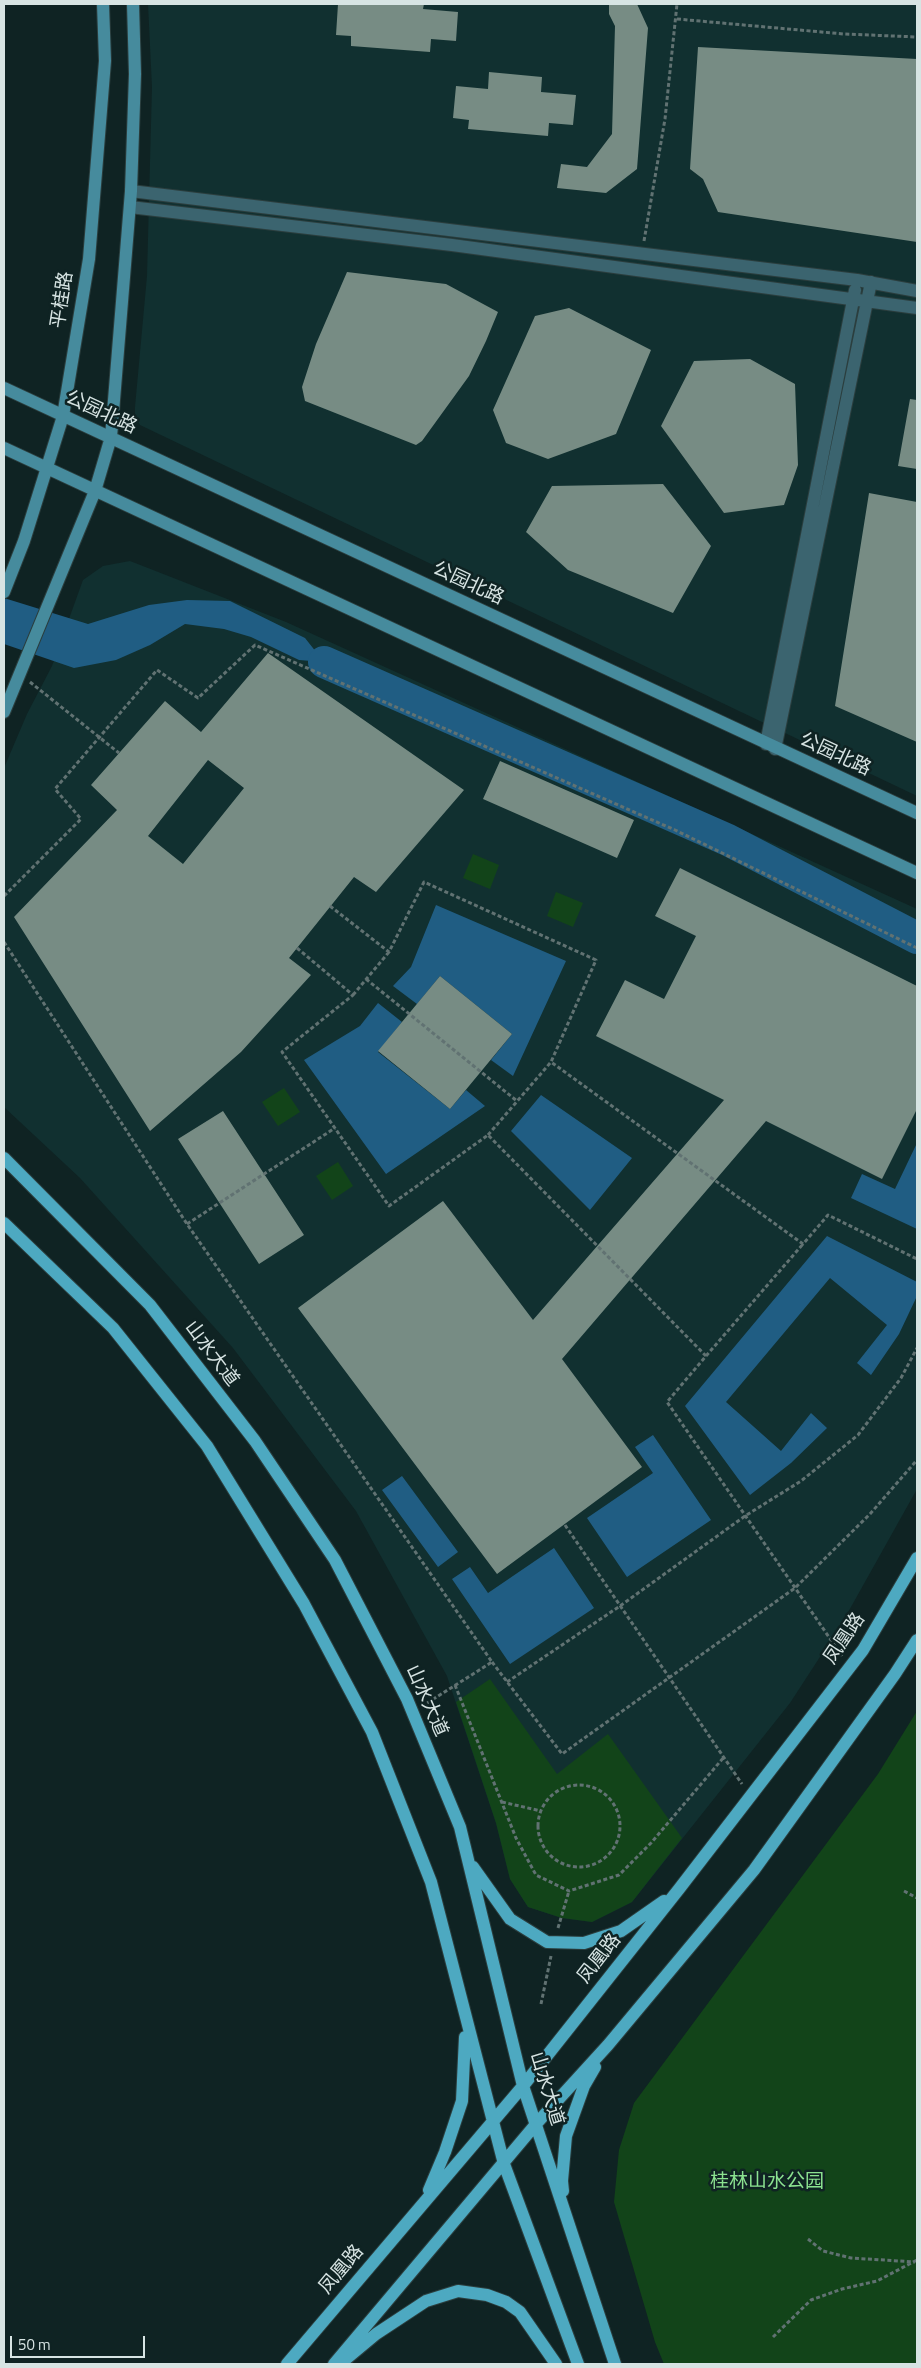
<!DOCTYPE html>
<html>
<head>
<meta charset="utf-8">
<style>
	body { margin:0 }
	#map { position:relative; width:921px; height:2368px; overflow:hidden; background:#0f2323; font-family:"Titillium Web",sans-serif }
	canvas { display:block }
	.frame { position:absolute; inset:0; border:5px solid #d7e4e3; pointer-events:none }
	.scale { position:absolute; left:10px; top:2336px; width:135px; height:22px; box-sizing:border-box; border:2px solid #d7e4e3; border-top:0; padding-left:6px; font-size:15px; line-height:18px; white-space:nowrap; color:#d7e4e3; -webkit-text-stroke:4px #0f2323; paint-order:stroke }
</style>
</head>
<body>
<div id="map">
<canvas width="921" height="2368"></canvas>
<div class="frame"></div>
<div class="scale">50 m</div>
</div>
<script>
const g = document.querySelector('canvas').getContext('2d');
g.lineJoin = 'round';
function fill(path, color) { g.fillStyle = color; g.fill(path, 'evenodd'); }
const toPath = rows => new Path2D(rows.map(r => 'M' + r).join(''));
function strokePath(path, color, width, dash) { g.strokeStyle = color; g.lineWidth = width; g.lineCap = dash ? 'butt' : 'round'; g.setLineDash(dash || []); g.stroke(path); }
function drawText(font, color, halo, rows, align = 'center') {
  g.font = font + ' "Titillium Web","Noto Sans SC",sans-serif'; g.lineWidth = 5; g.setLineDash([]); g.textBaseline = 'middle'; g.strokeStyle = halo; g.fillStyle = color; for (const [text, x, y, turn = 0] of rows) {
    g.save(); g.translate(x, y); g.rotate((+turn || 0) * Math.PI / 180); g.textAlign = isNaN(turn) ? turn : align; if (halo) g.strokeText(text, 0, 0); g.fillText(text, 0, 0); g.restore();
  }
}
fill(toPath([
	[148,4,917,4,917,796,140,425,135,416,135,407,147,276,152,87],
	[130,561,286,622,917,909,917,1489,842,1623,790,1703,632,1902,592,1922,562,1918,528,1907,510,1879,496,1823,447,1676,356,1511,233,1348,80,1178,4,1107,4,768,27,714,52,666,83,580,103,566]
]), '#113030');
fill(toPath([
	[473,854,499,865,490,889,463,878],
	[556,892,583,903,573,927,547,916],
	[284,1088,300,1112,278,1126,262,1102],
	[338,1162,353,1186,332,1200,316,1176],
	[490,1679,557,1774,608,1734,682,1838,632,1902,592,1922,562,1918,528,1907,510,1879,496,1823,456,1702],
	[917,1711,917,2364,664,2364,655,2342,614,2202,619,2150,634,2103,878,1774]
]), '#124419');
fill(toPath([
	[4,598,88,624,149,605,187,600,230,601,305,638,324,662,299,660,251,637,224,629,185,624,150,645,116,660,74,668,4,644],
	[436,905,566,961,513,1076,491,1060,512,1034,440,976,417,1004,393,986,411,967],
	[378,1003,402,1022,378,1052,450,1109,466,1090,485,1106,386,1174,304,1060,360,1026],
	[541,1095,632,1158,590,1210,511,1131],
	[917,1143,917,1229,851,1198,862,1174,895,1189],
	[827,1236,917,1282,917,1296,899,1334,871,1375,857,1363,887,1325,830,1278,726,1402,781,1451,811,1413,827,1428,791,1463,750,1495,685,1406],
	[653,1435,711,1520,627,1577,587,1518,653,1473,635,1447],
	[402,1476,458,1552,438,1567,382,1490],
	[554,1548,594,1608,510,1664,452,1579,470,1567,488,1593]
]), '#205d83');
strokePath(toPath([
	[324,662,728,840,917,938]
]), '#205d83', 32);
fill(toPath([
	[338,4,424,4,423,9,458,12,456,41,431,39,430,52,351,46,351,36,336,35],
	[609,4,637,4,648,28,637,169,606,193,557,188,561,164,587,167,612,134,615,26,609,14],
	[698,47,917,59,917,242,718,212,703,179,690,169],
	[489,72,542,77,541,92,576,95,573,125,549,123,548,136,468,129,469,120,453,118,456,86,488,89],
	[347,272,446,284,498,312,486,341,469,376,422,441,416,445,305,401,302,387,316,344],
	[569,308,651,350,616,434,548,459,506,443,493,410,535,316],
	[750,359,795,384,798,465,784,505,724,513,661,426,694,361],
	[910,399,917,400,917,469,898,466],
	[663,484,711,546,673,613,568,570,526,532,552,486],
	[869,493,917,502,917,742,835,706],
	[268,653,464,790,376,892,354,877,289,958,311,975,241,1052,150,1131,14,917,117,810,91,785,165,701,201,732],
	[208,760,244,788,183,864,148,836],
	[500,761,634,820,617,858,483,799],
	[680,868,917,986,917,1109,882,1179,766,1121,562,1359,642,1467,497,1574,298,1308,443,1201,533,1320,724,1100,596,1036,625,980,664,999,696,936,655,916],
	[440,976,512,1034,450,1109,378,1051],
	[223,1111,304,1235,259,1264,178,1139]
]), '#778c84');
const tertiary = toPath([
	[131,191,857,280,917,291],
	[130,207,452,245,917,308],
	[766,744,855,290],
	[775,749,871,282]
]);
const secondary = toPath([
	[4,388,917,813],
	[4,448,917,873],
	[4,592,24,541,63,416,89,259,105,61,103,4],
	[4,712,95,491,111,437,131,191,135,74,133,4]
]);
const primary = toPath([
	[4,1158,150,1305,255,1441,335,1560,407,1699,460,1827,523,2086,615,2364],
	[4,1223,113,1328,207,1446,304,1604,372,1732,431,1882,504,2164,578,2364],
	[473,1867,510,1919,547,1942,584,1943,621,1931,664,1901],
	[429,2190,445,2152,462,2101,465,2037],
	[563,2191,562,2181,566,2136,584,2086,595,2067],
	[346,2359,376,2334,426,2301,458,2291,487,2295,506,2302,520,2312,556,2364],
	[287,2364,523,2086,679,1889,863,1650,917,1558],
	[334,2364,536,2124,608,2045,754,1870,895,1674,917,1640]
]);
strokePath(tertiary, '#2b3e3e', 14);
strokePath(secondary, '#2b3e3e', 14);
strokePath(primary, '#2b3e3e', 14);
strokePath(toPath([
	[677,19,844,34,917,37],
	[644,241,665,119,677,4],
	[30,682,119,753],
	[4,896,81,819,55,789,157,670,198,698,255,645,675,830,917,948],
	[330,906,389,952,424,882,596,960,551,1062,803,1244,828,1215,917,1259],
	[4,942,187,1224,492,1662,424,1705],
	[297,948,353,995,282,1052,389,1206,488,1135,706,1356,667,1402,842,1656],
	[366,979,517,1101],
	[353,995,389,952],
	[488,1135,551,1062],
	[187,1224,335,1128],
	[706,1356,803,1244],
	[565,1525,742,1784],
	[492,1662,562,1754,795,1588,870,1514,917,1460],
	[507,1682,620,1606,745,1516,801,1481,858,1435,901,1378,917,1348],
	[455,1685,516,1838,536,1875,569,1891,619,1875,651,1843,724,1757],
	'538 1826a41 41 0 1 1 82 0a41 41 0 1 1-82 0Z',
	[502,1802,541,1811],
	[904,1891,917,1898],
	[558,1928,569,1891],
	[541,2004,551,1956],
	[808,2239,823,2251,851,2258,915,2262],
	[773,2337,811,2300,842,2289,877,2281,917,2260]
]), '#617272', 3, [4, 2.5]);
strokePath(tertiary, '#3b646f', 12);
strokePath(secondary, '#468b9d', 12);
strokePath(primary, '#4da9c1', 12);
drawText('19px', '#d7e4e3', '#0f2323', [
	["平桂路",63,300,-81],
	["公园北路",101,413,25],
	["公园北路",468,584,25],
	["公园北路",835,755,25],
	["山水大道",211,1354,53],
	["凤凰路",845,1639,-56],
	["山水大道",426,1701,66],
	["凤凰路",600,1959,-52],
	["山水大道",546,2089,73],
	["凤凰路",342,2270,-50]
]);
drawText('19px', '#8be290', '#0f2323', [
	["桂林山水公园",767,2182]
]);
</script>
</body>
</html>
